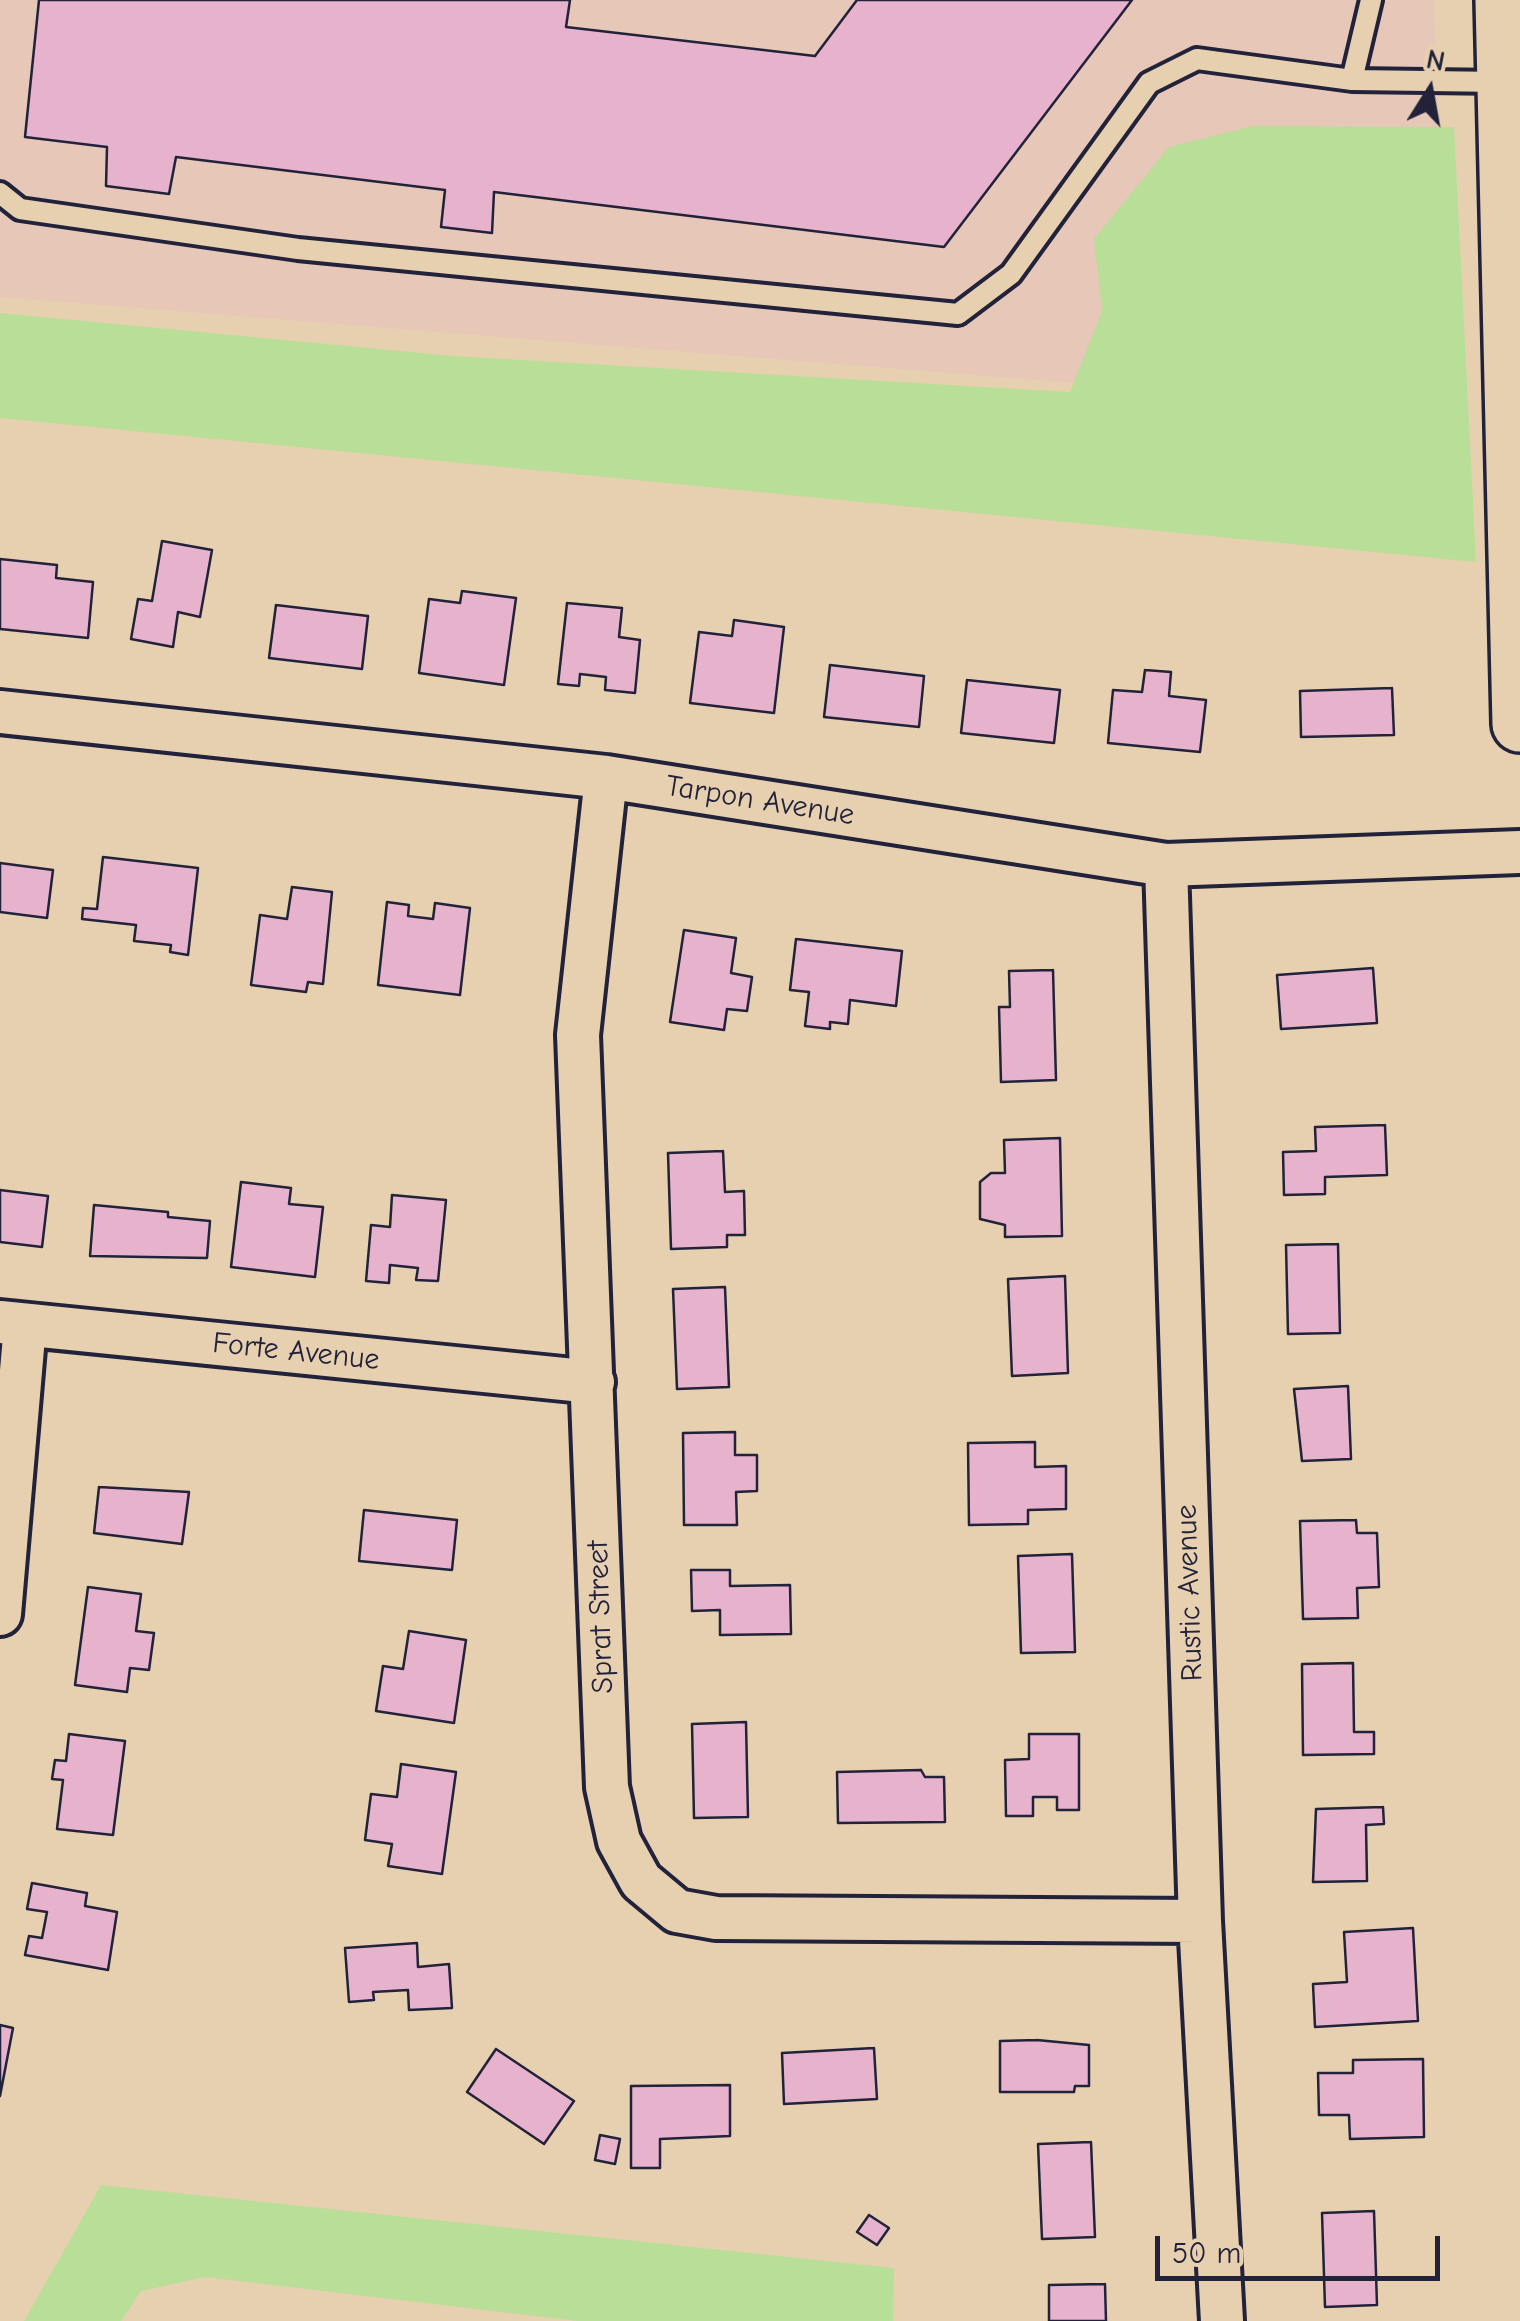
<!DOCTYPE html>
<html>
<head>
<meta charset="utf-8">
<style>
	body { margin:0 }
	#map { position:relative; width:1520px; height:2321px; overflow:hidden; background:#e7d0b0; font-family:"Comic Neue",sans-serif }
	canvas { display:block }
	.north { position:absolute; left:1380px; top:40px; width:100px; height:100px; -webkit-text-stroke:8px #e7d0b0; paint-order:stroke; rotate:11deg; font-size:28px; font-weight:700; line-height:40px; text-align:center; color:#22223b }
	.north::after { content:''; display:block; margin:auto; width:35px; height:45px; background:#22223b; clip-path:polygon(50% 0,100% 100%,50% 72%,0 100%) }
	.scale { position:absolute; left:1155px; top:2236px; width:285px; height:45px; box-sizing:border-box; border:5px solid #22223b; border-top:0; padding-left:12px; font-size:30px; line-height:35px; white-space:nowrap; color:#22223b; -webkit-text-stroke:8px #e7d0b0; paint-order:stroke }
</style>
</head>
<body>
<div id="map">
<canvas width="1520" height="2321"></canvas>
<div class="north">N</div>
<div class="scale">50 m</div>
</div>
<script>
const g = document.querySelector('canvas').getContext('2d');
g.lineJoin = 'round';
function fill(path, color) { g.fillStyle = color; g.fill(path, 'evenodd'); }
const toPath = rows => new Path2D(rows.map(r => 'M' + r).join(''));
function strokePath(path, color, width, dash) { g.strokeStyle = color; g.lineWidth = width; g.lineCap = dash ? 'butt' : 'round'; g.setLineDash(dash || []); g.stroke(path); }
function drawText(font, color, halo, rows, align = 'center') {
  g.font = font + ' "Comic Neue",sans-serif'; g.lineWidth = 9; g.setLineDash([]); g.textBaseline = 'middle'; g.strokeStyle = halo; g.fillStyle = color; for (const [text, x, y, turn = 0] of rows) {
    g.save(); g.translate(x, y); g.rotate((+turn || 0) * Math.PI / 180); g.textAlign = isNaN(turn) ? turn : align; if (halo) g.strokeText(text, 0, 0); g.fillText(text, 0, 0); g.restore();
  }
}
fill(toPath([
	[0,0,1434,0,1449,413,0,297]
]), '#e7c7b8');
fill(toPath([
	[1252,126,1454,127,1476,562,0,418,0,313,453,356,1070,392,1102,311,1094,239,1169,147],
	[101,2185,894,2268,893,2321,577,2321,205,2277,141,2291,121,2321,24,2321]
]), '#b9de98');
const building = toPath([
	[39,0,570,0,566,27,815,56,857,0,1132,0,944,247,494,192,492,233,441,227,445,190,176,157,169,194,106,186,107,147,25,137,39,0],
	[162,541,212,550,200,617,178,612,173,647,131,639,138,599,152,601,162,541],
	[0,559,57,565,56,578,93,582,88,638,0,629,0,559],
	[462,591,516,598,504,685,419,673,429,599,460,603,462,591],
	[567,603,622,608,619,637,640,640,635,693,605,690,606,677,580,674,579,686,558,684,567,603],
	[276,605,368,616,362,669,269,658,276,605],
	[734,620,784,627,774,713,690,703,699,632,732,636,734,620],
	[830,665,924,676,919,727,824,717,830,665],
	[1145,670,1171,672,1169,696,1206,700,1200,752,1108,743,1113,690,1142,692,1145,670],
	[967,680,1060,690,1054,743,961,733,967,680],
	[1392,688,1394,735,1301,737,1300,691,1392,688],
	[103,857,198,868,188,955,170,952,171,945,134,941,136,925,82,919,83,908,97,909,103,857],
	[0,863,53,870,47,918,0,912,0,863],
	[292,887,332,892,323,984,308,982,306,992,251,985,260,915,287,919,292,887],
	[387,902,409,905,408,916,433,919,435,903,470,908,460,995,378,985,387,902],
	[684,930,736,938,731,973,752,977,747,1011,727,1009,724,1030,670,1022,684,930],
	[796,939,902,951,896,1006,850,1000,848,1024,830,1022,830,1029,805,1026,809,992,790,990,796,939],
	[1373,968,1377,1023,1281,1029,1277,975,1373,968],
	[1053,970,1056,1080,1001,1082,999,1007,1010,1007,1009,971,1053,970],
	[1385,1125,1387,1175,1325,1177,1325,1194,1284,1195,1283,1152,1316,1151,1315,1127,1385,1125],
	[1060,1138,1062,1236,1005,1237,1005,1225,980,1219,980,1182,991,1173,1005,1173,1004,1140,1060,1138],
	[723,1151,725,1192,744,1191,745,1235,727,1235,727,1247,671,1249,668,1153,723,1151],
	[241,1182,291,1188,289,1204,323,1207,315,1277,231,1267,241,1182],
	[0,1190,48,1196,42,1247,0,1242,0,1190],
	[392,1195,446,1200,438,1281,416,1280,418,1268,390,1265,389,1283,366,1281,371,1225,390,1227,392,1195],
	[94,1205,168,1212,168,1217,210,1221,207,1258,90,1256,94,1205],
	[1338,1244,1340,1333,1288,1334,1286,1245,1338,1244],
	[1065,1276,1068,1373,1012,1376,1008,1279,1065,1276],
	[725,1287,729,1387,677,1389,673,1289,725,1287],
	[1348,1386,1351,1459,1302,1461,1294,1389,1348,1386],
	[735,1432,735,1455,757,1455,757,1491,736,1492,737,1525,684,1525,683,1433,735,1432],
	[1035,1442,1035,1467,1066,1466,1066,1509,1028,1510,1028,1524,969,1525,968,1443,1035,1442],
	[99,1487,189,1492,182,1544,94,1533,99,1487],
	[364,1510,457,1520,452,1570,359,1561,364,1510],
	[1356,1520,1357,1533,1377,1533,1379,1587,1357,1588,1358,1618,1303,1619,1300,1521,1356,1520],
	[1072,1554,1075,1652,1021,1653,1018,1556,1072,1554],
	[691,1570,730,1570,730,1586,790,1585,791,1634,720,1635,720,1610,692,1611,691,1570],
	[88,1587,141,1594,136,1631,154,1633,149,1670,130,1668,127,1692,75,1685,88,1587],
	[409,1631,466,1640,454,1723,376,1711,383,1666,403,1669,409,1631],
	[1353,1663,1354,1732,1374,1732,1374,1754,1303,1755,1302,1664,1353,1663],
	[746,1722,748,1817,694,1818,692,1724,746,1722],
	[69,1734,125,1741,113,1835,57,1829,63,1780,52,1779,55,1760,66,1761,69,1734],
	[1029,1734,1079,1734,1079,1810,1057,1810,1057,1797,1033,1797,1033,1816,1006,1816,1005,1760,1029,1759,1029,1734],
	[401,1764,456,1772,442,1874,388,1866,392,1844,365,1840,371,1794,397,1797,401,1764],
	[921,1770,925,1777,944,1777,945,1822,838,1823,837,1772,921,1770],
	[1383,1807,1384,1824,1366,1825,1367,1881,1313,1882,1316,1809,1383,1807],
	[32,1883,87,1893,85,1906,117,1912,108,1970,25,1955,29,1936,42,1938,47,1912,27,1909,32,1883],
	[1413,1928,1418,2021,1315,2027,1313,1984,1347,1982,1344,1932,1413,1928],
	[417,1943,418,1967,449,1964,452,2008,409,2010,408,1990,373,1992,374,2000,349,2002,345,1948,417,1943],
	[0,2025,13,2028,0,2096,0,2025],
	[1037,2040,1089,2045,1089,2086,1075,2086,1074,2092,1000,2092,1000,2041,1037,2040],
	[874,2048,877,2099,784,2104,782,2053,874,2048],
	[496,2049,574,2101,544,2144,467,2092,496,2049],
	[1423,2059,1424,2137,1350,2139,1349,2115,1319,2115,1318,2073,1353,2073,1353,2060,1423,2059],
	[730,2085,730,2136,660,2139,660,2168,631,2168,631,2086,730,2085],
	[600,2135,620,2139,615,2164,595,2160,600,2135],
	[1091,2142,1095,2237,1042,2239,1038,2144,1091,2142],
	[1374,2211,1377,2305,1325,2307,1322,2213,1374,2211],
	[869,2215,889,2228,877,2245,857,2232,869,2215],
	[1105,2284,1106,2321,1049,2321,1049,2285,1105,2284]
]);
fill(building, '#e7b2cc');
strokePath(building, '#22223b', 2.5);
const service = toPath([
	[1371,0,1352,80,1502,82],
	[0,193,20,209,298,249,958,314,1011,274,1149,83,1197,59,1352,80]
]);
const minor = toPath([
	[0,712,606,777,1166,865,1520,852],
	[606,777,578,1035,607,1787,619,1841,641,1881,677,1911,716,1918,1200,1921],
	[1166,865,1200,1921,1222,2321],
	[0,1322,593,1382],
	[0,1614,25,1325]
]);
const secondary = toPath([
	[1503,0,1520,724]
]);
strokePath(service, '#22223b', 28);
strokePath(minor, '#22223b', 50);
strokePath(secondary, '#22223b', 62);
strokePath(service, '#e7d0b0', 20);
strokePath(minor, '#e7d0b0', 42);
strokePath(secondary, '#e7d0b0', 55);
drawText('30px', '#22223b', '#e7d0b0', [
	["Tarpon Avenue",760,801,9],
	["Forte Avenue",296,1352,6],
	["Rustic Avenue",1190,1593,-92],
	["Sprat Street",601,1617,-92]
]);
</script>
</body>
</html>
